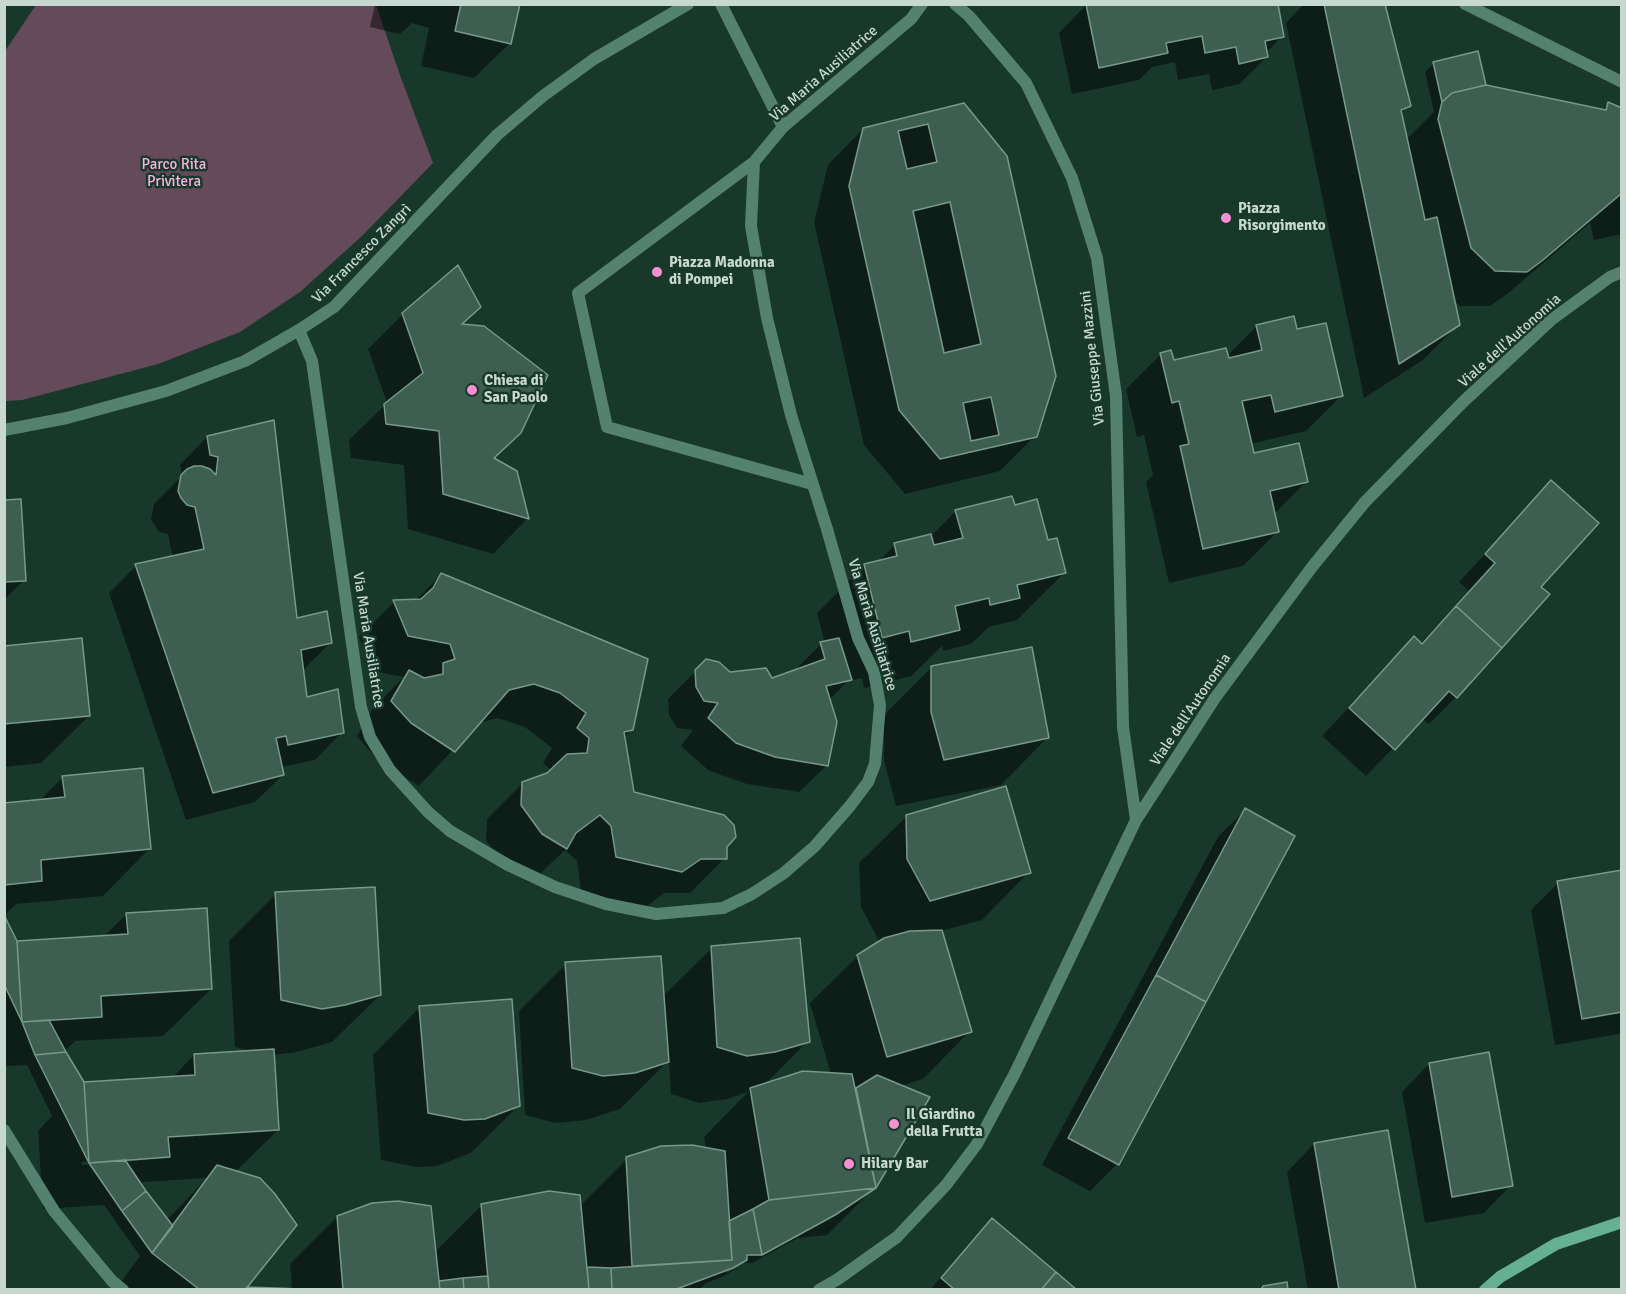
<!DOCTYPE html>
<html>
<head>
<meta charset="utf-8">
<style>
	body { margin:0 }
	#map { position:relative; width:1626px; height:1294px; overflow:hidden; background:#19382c; font-family:Signika,sans-serif }
	canvas { display:block }
	.frame { position:absolute; inset:0; border:6px solid #c7d8d0; pointer-events:none }
</style>
</head>
<body>
<div id="map">
<canvas width="1626" height="1294"></canvas>
<div class="frame"></div>
</div>
<script>
const g = document.querySelector('canvas').getContext('2d');
g.lineJoin = 'round';
function fill(path, color) { g.fillStyle = color; g.fill(path, 'evenodd'); }
const toPath = rows => new Path2D(rows.map(r => 'M' + r).join(''));
function strokePath(path, color, width, dash) { g.strokeStyle = color; g.lineWidth = width; g.lineCap = dash ? 'butt' : 'round'; g.setLineDash(dash || []); g.stroke(path); }
function drawText(font, color, halo, rows, align = 'center') {
  g.font = font + ' Signika,sans-serif'; g.lineWidth = 5; g.setLineDash([]); g.textBaseline = 'middle'; g.strokeStyle = halo; g.fillStyle = color; for (const [text, x, y, turn = 0] of rows) {
    g.save(); g.translate(x, y); g.rotate((+turn || 0) * Math.PI / 180); g.textAlign = isNaN(turn) ? turn : align; if (halo) g.strokeText(text, 0, 0); g.fillText(text, 0, 0); g.restore();
  }
}
fill(toPath([
	[36,5,376,5,401,78,433,163,363,235,300,292,240,332,158,364,22,400,5,401,5,51]
]), '#654a5a');
fill(toPath([
	[375,4,519,4,510,43,474,78,421,66,429,28,412,23,400,34,370,27],
	[1304,4,1384,4,1409,105,1401,113,1406,140,1434,112,1425,72,1434,63,1484,86,1602,110,1608,104,1622,110,1622,234,1594,240,1590,223,1506,295,1490,306,1460,306,1453,299,1458,325,1423,360,1364,398,1286,23],
	[1086,5,1282,36,1266,53,1267,57,1239,84,1212,90,1209,74,1178,80,1175,62,1152,67,1139,80,1072,94,1059,33],
	[963,105,1035,436,1000,471,905,494,864,445,814,222,828,165,863,129],
	[479,307,461,326,520,432,493,459,516,472,527,519,493,554,408,529,404,465,351,458,349,440,387,403,368,349,403,314],
	[1257,326,1296,331,1341,396,1306,431,1250,444,1253,455,1306,482,1274,514,1278,531,1243,566,1169,583,1146,482,1153,475,1144,435,1137,437,1126,389,1161,354,1172,362,1227,356],
	[273,421,296,620,331,642,303,670,305,699,342,732,315,760,281,767,283,775,255,802,186,820,109,593,136,566,173,558,168,534,159,532,151,519,154,504,182,476,180,465,207,437],
	[1552,482,1539,587,1456,697,1429,724,1422,718,1366,776,1322,736,1414,638,1420,644,1469,591,1459,582],
	[4,502,24,580,4,600],
	[1014,507,1047,541,1064,573,1017,620,989,627,971,644,943,651,942,646,911,676,864,688,862,678,848,681,829,700,827,765,799,792,747,784,708,770,681,746,693,730,677,728,669,715,668,699,706,661,729,673,771,680,794,671,821,644,825,643,817,613,864,566,877,563,895,545,931,536,956,511],
	[441,575,631,730,624,737,633,794,725,846,725,858,690,893,664,893,646,907,581,892,577,861,565,850,530,883,507,869,486,840,487,819,522,784,548,775,552,771,543,763,552,748,525,727,498,718,478,723,419,786,376,758,357,736,374,707,404,677,373,671,359,637,394,602,415,601],
	[4,647,89,716,41,763,4,767],
	[932,667,1048,737,1001,785,896,806,884,760,884,715],
	[63,777,150,848,103,896,16,904,4,916,4,805,39,801],
	[1245,810,1117,1164,1090,1191,1042,1165,1218,837],
	[907,816,1029,872,982,920,941,931,970,1031,923,1079,900,1086,928,1097,875,1187,827,1235,798,1238,752,1263,742,1263,739,1266,739,1263,726,1271,727,1273,738,1267,736,1269,722,1277,706,1283,699,1290,292,1290,290,1264,337,1217,434,1253,482,1205,580,1206,627,1159,706,1149,704,1137,748,1092,727,1099,699,1103,671,1094,669,1060,620,1109,586,1120,555,1123,525,1115,519,1011,566,964,662,997,712,948,808,1041,764,1085,831,1074,810,1003,858,956,880,943,861,907,859,863],
	[1622,871,1622,1031,1619,1034,1555,1045,1531,910,1558,883],
	[276,894,380,995,332,1042,297,1052,273,1055,278,1130,235,1172,245,1288,282,1290,115,1290,140,1256,104,1205,43,1209,38,1131,52,1116,27,1065,4,1066,4,919,15,942,103,937,127,914,211,989,163,1036,75,1041,65,1051,83,1082,172,1078,194,1055,251,1051,235,1047,229,941],
	[150,1157,147,1160,82,1165,82,1162],
	[207,1178,167,1220,140,1184,143,1182],
	[420,1007,519,1105,471,1153,437,1166,416,1167,381,1160,373,1055],
	[1429,1064,1511,1185,1484,1213,1425,1223,1402,1092],
	[1314,1144,1415,1290,1308,1290,1287,1172],
	[992,1220,1076,1290,930,1290,974,1238]
]), '#0007');
const building = toPath([
	[461,4,520,4,511,44,455,31,461,4],
	[1086,4,1278,4,1284,37,1265,41,1268,57,1239,64,1236,47,1205,53,1202,36,1166,43,1168,53,1099,68,1086,4],
	[1324,4,1385,4,1411,106,1401,110,1425,220,1437,217,1460,325,1399,364,1324,4],
	[1478,51,1486,85,1452,93,1442,102,1433,62,1478,51],
	[1486,85,1606,110,1608,102,1622,108,1622,193,1543,260,1527,272,1495,271,1471,248,1438,119,1442,102,1452,93,1486,85],
	[964,103,1007,156,1056,376,1037,437,940,459,899,410,849,186,863,128,964,103],
	[928,124,937,162,907,169,898,131,928,124],
	[950,202,981,344,944,353,913,211,950,202],
	[991,397,999,435,971,441,963,403,991,397],
	[458,265,481,307,462,324,484,326,548,375,521,433,494,458,517,471,529,519,443,494,439,431,386,424,384,404,423,373,402,313,458,265],
	[1294,316,1297,329,1326,323,1343,396,1275,412,1271,395,1242,401,1254,453,1299,443,1308,482,1270,491,1279,532,1203,549,1180,446,1189,444,1179,401,1172,403,1160,353,1171,350,1174,360,1226,348,1229,358,1262,350,1256,325,1294,316],
	[274,420,297,618,327,611,332,643,301,650,307,697,338,689,344,733,288,745,286,736,276,738,284,775,213,793,135,564,204,549,195,507,187,505,181,498,178,491,181,475,187,469,194,466,202,466,210,469,216,475,218,457,210,455,207,436,274,420],
	[1551,480,1599,523,1541,587,1550,594,1502,648,1456,606,1495,563,1485,554,1551,480],
	[1012,496,1015,505,1037,499,1048,540,1057,538,1066,573,1017,585,1020,598,990,605,989,598,955,606,960,630,911,642,909,631,882,638,864,564,897,556,894,543,931,534,934,545,963,538,955,510,1012,496],
	[21,499,26,581,4,582,4,500,21,499],
	[441,573,648,659,633,730,624,732,634,792,724,815,734,825,736,837,727,847,727,859,701,859,682,872,616,857,611,826,600,815,576,833,567,849,542,834,521,805,522,782,547,773,567,754,587,753,589,738,577,728,586,713,560,693,534,684,509,690,455,752,411,723,391,701,409,670,424,678,443,674,443,663,455,659,450,644,408,636,393,600,421,599,433,588,441,573],
	[1456,606,1502,648,1457,698,1449,691,1395,750,1349,708,1414,636,1422,644,1456,606],
	[82,638,90,716,4,724,4,646,82,638],
	[839,638,852,680,826,686,837,722,828,766,775,757,736,743,708,718,718,703,704,701,696,687,695,670,706,659,719,662,730,672,766,668,772,678,825,659,820,642,839,638],
	[1032,647,1049,738,944,760,931,712,931,666,1032,647],
	[143,768,151,849,41,860,42,881,4,885,4,803,65,797,62,776,143,768],
	[1006,786,1031,873,930,901,907,859,906,815,1006,786],
	[1245,808,1295,836,1206,1002,1156,975,1245,808],
	[1622,870,1622,1012,1582,1019,1557,881,1622,870],
	[375,887,381,995,345,1005,322,1009,281,1000,275,892,375,887],
	[207,908,212,989,101,996,102,1017,22,1022,17,941,128,934,126,913,207,908],
	[4,915,17,941,22,1022,4,984,4,915],
	[942,930,972,1032,887,1057,857,955,884,938,910,931,942,930],
	[800,938,810,1042,775,1052,747,1056,717,1047,711,946,800,938],
	[661,956,669,1062,635,1073,603,1076,572,1068,565,962,661,956],
	[1156,975,1206,1002,1119,1165,1068,1138,1156,975],
	[512,999,520,1106,485,1119,464,1120,428,1113,419,1006,512,999],
	[49,1020,66,1052,35,1055,22,1022,49,1020],
	[274,1049,279,1130,168,1137,170,1157,89,1163,84,1082,195,1075,194,1054,274,1049],
	[66,1052,84,1082,89,1163,35,1055,66,1052],
	[1489,1052,1513,1186,1452,1197,1429,1063,1489,1052],
	[803,1071,852,1074,876,1188,769,1200,750,1088,803,1071],
	[877,1075,930,1097,876,1188,856,1088,877,1075],
	[1388,1130,1416,1290,1339,1290,1314,1143,1388,1130],
	[692,1145,725,1151,732,1260,632,1266,626,1157,661,1146,692,1145],
	[125,1160,146,1191,122,1211,89,1163,125,1160],
	[217,1165,260,1178,275,1194,297,1225,245,1290,200,1290,152,1253,217,1165],
	[876,1188,835,1215,762,1255,753,1209,769,1200,876,1188],
	[146,1191,173,1226,152,1253,122,1211,146,1191],
	[549,1191,580,1195,589,1290,489,1290,481,1204,549,1191],
	[398,1201,431,1206,440,1290,343,1290,337,1216,372,1203,398,1201],
	[753,1209,762,1255,747,1255,747,1260,733,1268,674,1290,612,1290,611,1268,732,1260,729,1221,753,1209],
	[992,1218,1056,1272,1041,1290,955,1290,941,1278,992,1218],
	[587,1267,611,1268,612,1290,589,1290,587,1267],
	[1056,1272,1077,1290,1041,1290,1056,1272],
	[488,1276,489,1290,464,1290,463,1278,488,1276],
	[463,1278,464,1290,440,1290,439,1281,463,1278],
	[1287,1282,1288,1290,1261,1290,1263,1286,1287,1282],
	[247,1287,300,1289,245,1290,247,1287]
]);
fill(building, '#3e5e51');
strokePath(building, '#77998a', 1.5);
strokePath(toPath([
	[721,4,783,127],
	[955,4,969,16,1026,83,1072,178,1097,258,1116,396,1123,727,1136,820],
	[1465,4,1622,82],
	[754,162,578,293,607,427,812,484],
	[299,330,312,361,361,707,370,737,390,770,428,812,450,831,508,865,555,887,606,904,656,914,723,908,752,894,784,873,815,846,850,806,868,782,875,764,880,705,874,672,858,638,827,529,791,415,767,318,751,226,754,162,783,127,911,19,922,4],
	[4,430,67,418,166,391,245,361,299,330,334,307,497,135,543,96,594,59,688,4],
	[4,1130,54,1211,112,1281,123,1290],
	[819,1290,838,1279,897,1237,946,1185,977,1144,1015,1073,1136,820,1215,698,1312,567,1365,502,1463,402,1551,320,1610,277,1622,272]
]), '#558270', 12);
strokePath(toPath([
	[1485,1290,1500,1277,1556,1244,1622,1222]
]), '#65b093', 12);
for (const [x, y, r, color] of [
	[1226,218,6,"#f690d0"],
	[657,272,6,"#f690d0"],
	[472,390,6,"#f690d0"],
	[894,1124,6,"#f690d0"],
	[849,1164,6,"#f690d0"]
]) { const dot = new Path2D(); dot.arc(x, y, r, 0, 2 * Math.PI); g.fillStyle = color; g.fill(dot); strokePath(dot, '#19382c', 2); }
drawText('15px', '#c7d8d0', '#19382c', [
	["Via Maria Ausiliatrice",824,74,-41],
	["Via Francesco Zangrì",362,254,-45],
	["Viale dell'Autonomia",1510,341,-42],
	["Via Giuseppe Mazzini",1093,358,-96],
	["Via Maria Ausiliatrice",872,625,73],
	["Via Maria Ausiliatrice",368,640,81],
	["Viale dell'Autonomia",1191,710,-56]
]);
drawText('15px', '#f9b2dd', '#19382c', [
	["Parco Rita",174,165],
	["Privitera",174,182]
]);
drawText('bold 15px', '#c7d8d0', '#19382c', [
	["Piazza",1238,209],
	["Risorgimento",1238,226],
	["Piazza Madonna",669,263],
	["di Pompei",669,280],
	["Chiesa di",484,381],
	["San Paolo",484,398],
	["Il Giardino",906,1115],
	["della Frutta",906,1132],
	["Hilary Bar",861,1164]
], 'left');
</script>
</body>
</html>
